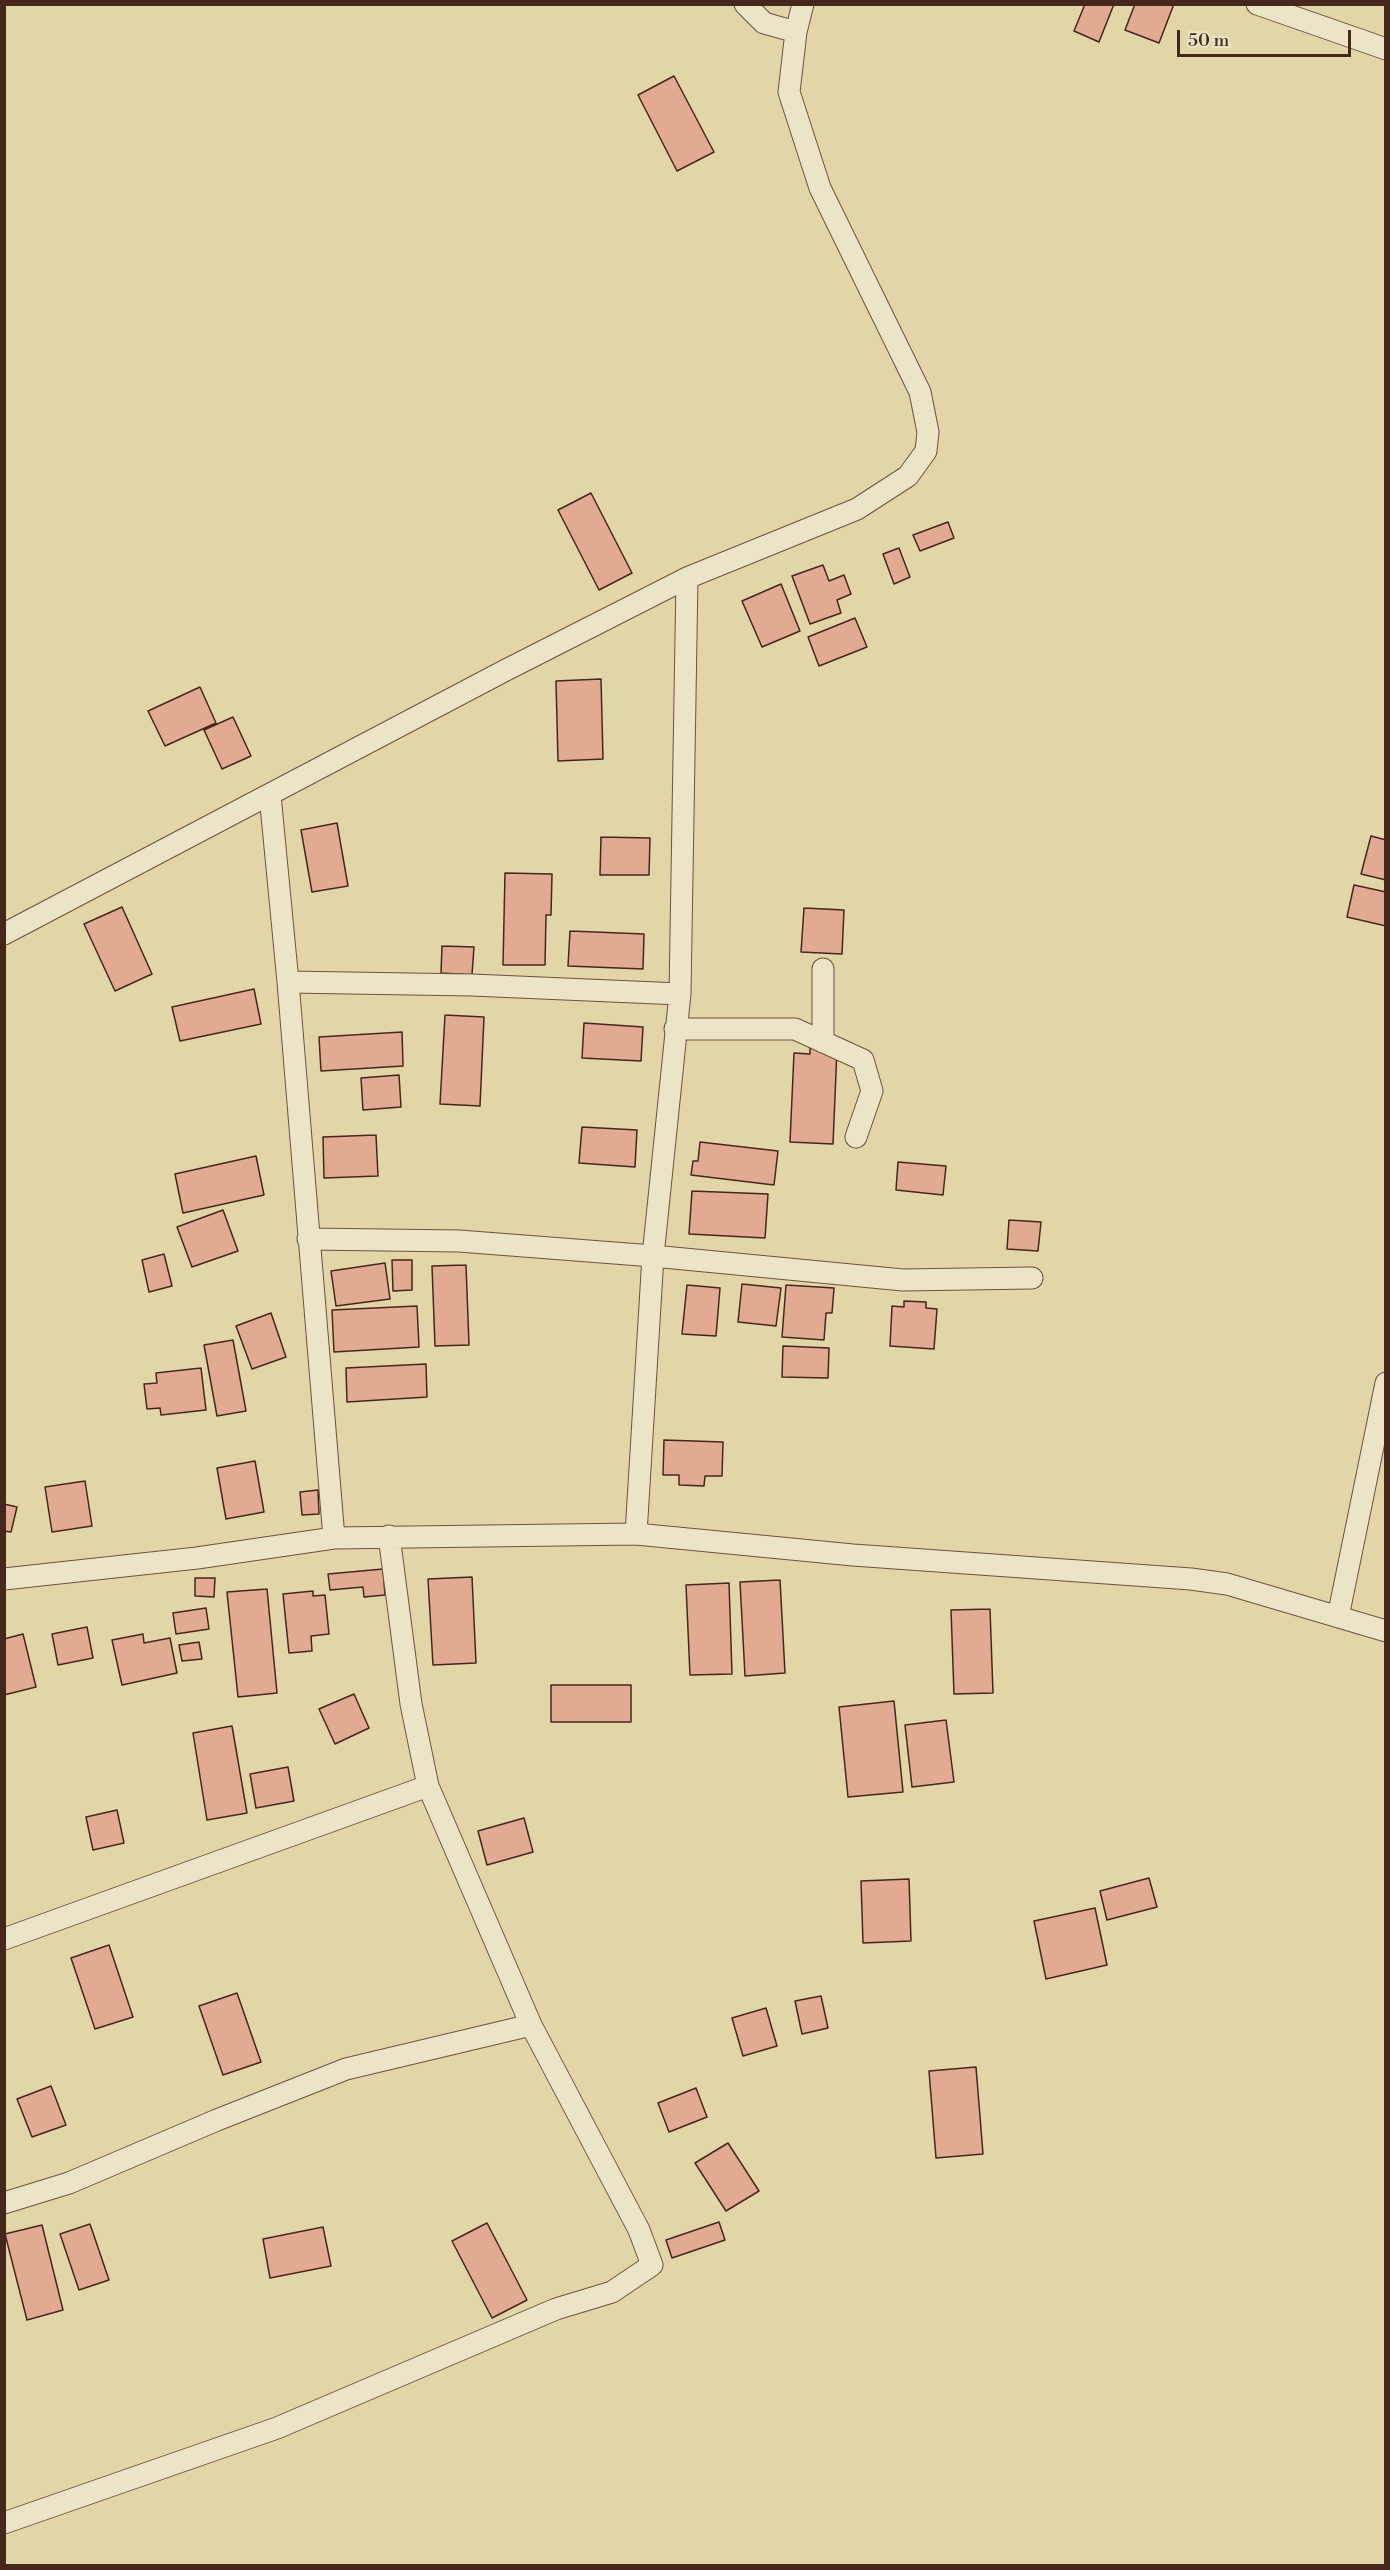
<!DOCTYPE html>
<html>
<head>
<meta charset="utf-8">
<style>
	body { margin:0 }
	#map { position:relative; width:1390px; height:2570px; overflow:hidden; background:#e2d5a8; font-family:"Libre Bodoni",serif }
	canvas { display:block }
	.frame { position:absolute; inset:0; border:6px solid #46271b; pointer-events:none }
	.scale { position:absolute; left:1177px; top:30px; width:174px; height:27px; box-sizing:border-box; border:3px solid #46271b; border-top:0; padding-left:8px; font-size:18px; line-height:21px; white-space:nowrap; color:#46271b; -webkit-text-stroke:4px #ece4c6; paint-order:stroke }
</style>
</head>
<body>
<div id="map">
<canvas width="1390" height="2570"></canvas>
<div class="frame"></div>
<div class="scale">50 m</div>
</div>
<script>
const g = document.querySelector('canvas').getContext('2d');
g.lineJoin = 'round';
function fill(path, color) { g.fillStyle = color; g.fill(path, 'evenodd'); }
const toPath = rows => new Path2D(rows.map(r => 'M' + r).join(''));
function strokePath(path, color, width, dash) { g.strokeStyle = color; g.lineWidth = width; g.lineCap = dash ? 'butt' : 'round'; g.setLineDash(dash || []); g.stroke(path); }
const building = toPath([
	[1085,4,1114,4,1099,42,1074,31,1085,4],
	[1135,4,1174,4,1159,43,1125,30,1135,4],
	[674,76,714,152,677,171,638,95,674,76],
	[591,493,632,573,599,590,558,510,591,493],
	[948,522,954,538,920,551,913,535,948,522],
	[899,548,910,577,894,584,883,554,899,548],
	[823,565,829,581,844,575,851,594,837,600,841,613,810,624,792,576,823,565],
	[781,584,800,631,762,647,742,601,781,584],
	[855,618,867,647,819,666,808,637,855,618],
	[601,679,603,759,558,761,556,681,601,679],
	[200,687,216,723,165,746,148,711,200,687],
	[233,717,251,756,222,769,204,730,233,717],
	[337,823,348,886,312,892,301,830,337,823],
	[1371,836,1386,840,1386,880,1361,874,1371,836],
	[601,837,650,838,649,875,600,875,601,837],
	[505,873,552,874,551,915,546,915,545,965,503,965,505,873],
	[1354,885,1386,892,1386,926,1347,917,1354,885],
	[122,907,152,974,115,991,84,924,122,907],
	[804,908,844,910,842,954,801,952,804,908],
	[570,931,644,934,643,969,568,966,570,931],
	[442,946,474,947,472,975,441,973,442,946],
	[254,989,261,1024,180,1041,172,1007,254,989],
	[445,1015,484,1017,480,1106,440,1104,445,1015],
	[584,1023,643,1027,641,1061,582,1058,584,1023],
	[402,1032,403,1066,321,1071,319,1037,402,1032],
	[810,1048,837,1049,833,1144,790,1142,794,1053,810,1054,810,1048],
	[399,1075,401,1107,363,1110,361,1078,399,1075],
	[582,1127,637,1130,635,1167,579,1163,582,1127],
	[376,1135,378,1176,324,1178,323,1137,376,1135],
	[700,1142,778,1151,774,1185,691,1175,693,1161,698,1161,700,1142],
	[256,1156,264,1195,183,1213,175,1174,256,1156],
	[898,1162,946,1166,943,1195,896,1190,898,1162],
	[692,1191,768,1194,765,1238,689,1234,692,1191],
	[223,1210,238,1251,192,1267,177,1227,223,1210],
	[1009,1220,1041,1222,1038,1251,1007,1249,1009,1220],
	[164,1254,172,1286,149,1292,142,1260,164,1254],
	[392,1260,412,1260,412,1290,393,1291,392,1260],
	[385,1263,390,1299,336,1306,331,1271,385,1263],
	[466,1265,469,1345,435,1346,432,1266,466,1265],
	[742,1284,781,1288,776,1326,738,1322,742,1284],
	[687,1285,720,1288,716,1336,682,1334,687,1285],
	[786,1285,834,1288,832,1313,826,1313,824,1340,782,1337,786,1285],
	[904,1301,926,1302,926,1308,937,1309,934,1349,890,1346,892,1306,904,1307,904,1301],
	[417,1306,419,1347,334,1352,332,1310,417,1306],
	[271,1313,286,1357,252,1369,236,1326,271,1313],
	[233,1340,246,1411,217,1416,204,1345,233,1340],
	[783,1346,829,1348,828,1378,782,1377,783,1346],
	[426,1364,427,1397,347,1402,346,1368,426,1364],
	[201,1368,206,1410,161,1415,160,1408,147,1409,144,1384,157,1383,156,1373,201,1368],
	[664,1440,723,1442,722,1476,705,1476,704,1486,679,1485,679,1475,663,1475,664,1440],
	[255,1461,264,1512,226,1519,217,1468,255,1461],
	[85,1481,92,1526,52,1532,45,1487,85,1481],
	[318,1490,319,1514,302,1515,300,1492,318,1490],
	[4,1504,17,1507,11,1532,4,1531,4,1504],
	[383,1569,385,1595,364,1597,363,1587,330,1590,328,1574,383,1569],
	[472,1577,476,1663,433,1665,428,1579,472,1577],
	[195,1578,215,1578,214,1597,195,1596,195,1578],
	[780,1580,785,1673,745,1676,740,1582,780,1580],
	[729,1583,732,1674,690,1675,686,1585,729,1583],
	[267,1589,277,1693,238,1697,227,1592,267,1589],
	[313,1591,313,1596,325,1595,329,1634,311,1636,312,1651,289,1653,283,1594,313,1591],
	[206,1608,209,1629,176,1634,173,1613,206,1608],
	[990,1609,993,1693,954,1694,951,1610,990,1609],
	[87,1627,93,1658,58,1665,52,1634,87,1627],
	[23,1634,36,1687,4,1695,4,1639,23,1634],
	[143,1634,144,1643,170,1638,177,1673,122,1685,112,1640,143,1634],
	[199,1642,202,1659,182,1661,179,1645,199,1642],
	[551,1685,631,1685,631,1722,551,1722,551,1685],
	[354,1694,369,1728,335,1744,319,1709,354,1694],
	[894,1701,903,1792,848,1797,839,1707,894,1701],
	[946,1720,954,1782,912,1787,905,1725,946,1720],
	[232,1726,247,1813,207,1820,193,1733,232,1726],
	[288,1767,294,1801,256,1808,250,1774,288,1767],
	[117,1810,124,1843,93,1850,86,1817,117,1810],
	[524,1818,533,1852,487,1865,478,1831,524,1818],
	[1149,1878,1157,1907,1107,1920,1100,1891,1149,1878],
	[909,1879,911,1941,863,1943,861,1881,909,1879],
	[1095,1908,1107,1965,1046,1979,1034,1921,1095,1908],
	[109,1945,133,2017,95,2029,71,1958,109,1945],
	[237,1993,261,2062,223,2075,199,2006,237,1993],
	[821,1996,828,2028,802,2034,795,2001,821,1996],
	[766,2008,777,2046,743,2056,732,2018,766,2008],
	[976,2067,983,2154,936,2158,929,2071,976,2067],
	[51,2086,66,2125,32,2137,17,2099,51,2086],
	[696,2088,707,2117,669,2132,658,2103,696,2088],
	[728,2143,759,2191,726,2211,695,2163,728,2143],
	[719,2222,725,2240,672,2258,666,2240,719,2222],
	[487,2223,527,2300,492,2318,452,2241,487,2223],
	[90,2224,109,2280,79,2290,60,2234,90,2224],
	[42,2225,63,2310,27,2320,5,2234,42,2225],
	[323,2227,331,2266,270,2278,263,2239,323,2227]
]);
fill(building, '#e2ab91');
strokePath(building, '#46271b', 1.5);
const minor = toPath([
	[745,4,764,23,796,32],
	[1257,4,1386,49],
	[270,795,288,982,334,1538],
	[4,934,506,670,687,578,857,509,908,476,926,451,928,432,920,392,820,188,789,92,796,32,803,4],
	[823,969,823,1042],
	[288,982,472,985,680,994],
	[675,1029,795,1029,863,1060,872,1091,856,1137],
	[308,1239,459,1241,653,1256,903,1280,1032,1278],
	[636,1534,653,1256,680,994,687,578],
	[4,1579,197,1558,334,1538,636,1534,853,1555,1191,1579,1227,1584,1386,1631],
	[1338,1617,1386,1383],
	[4,1939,428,1786],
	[4,2203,69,2183,217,2120,346,2069,531,2025],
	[4,2523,277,2428,556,2309,612,2292,652,2265,639,2230,531,2025,428,1786,411,1704,389,1536]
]);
strokePath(minor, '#6d523e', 23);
strokePath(minor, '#ece4c6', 21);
</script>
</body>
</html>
